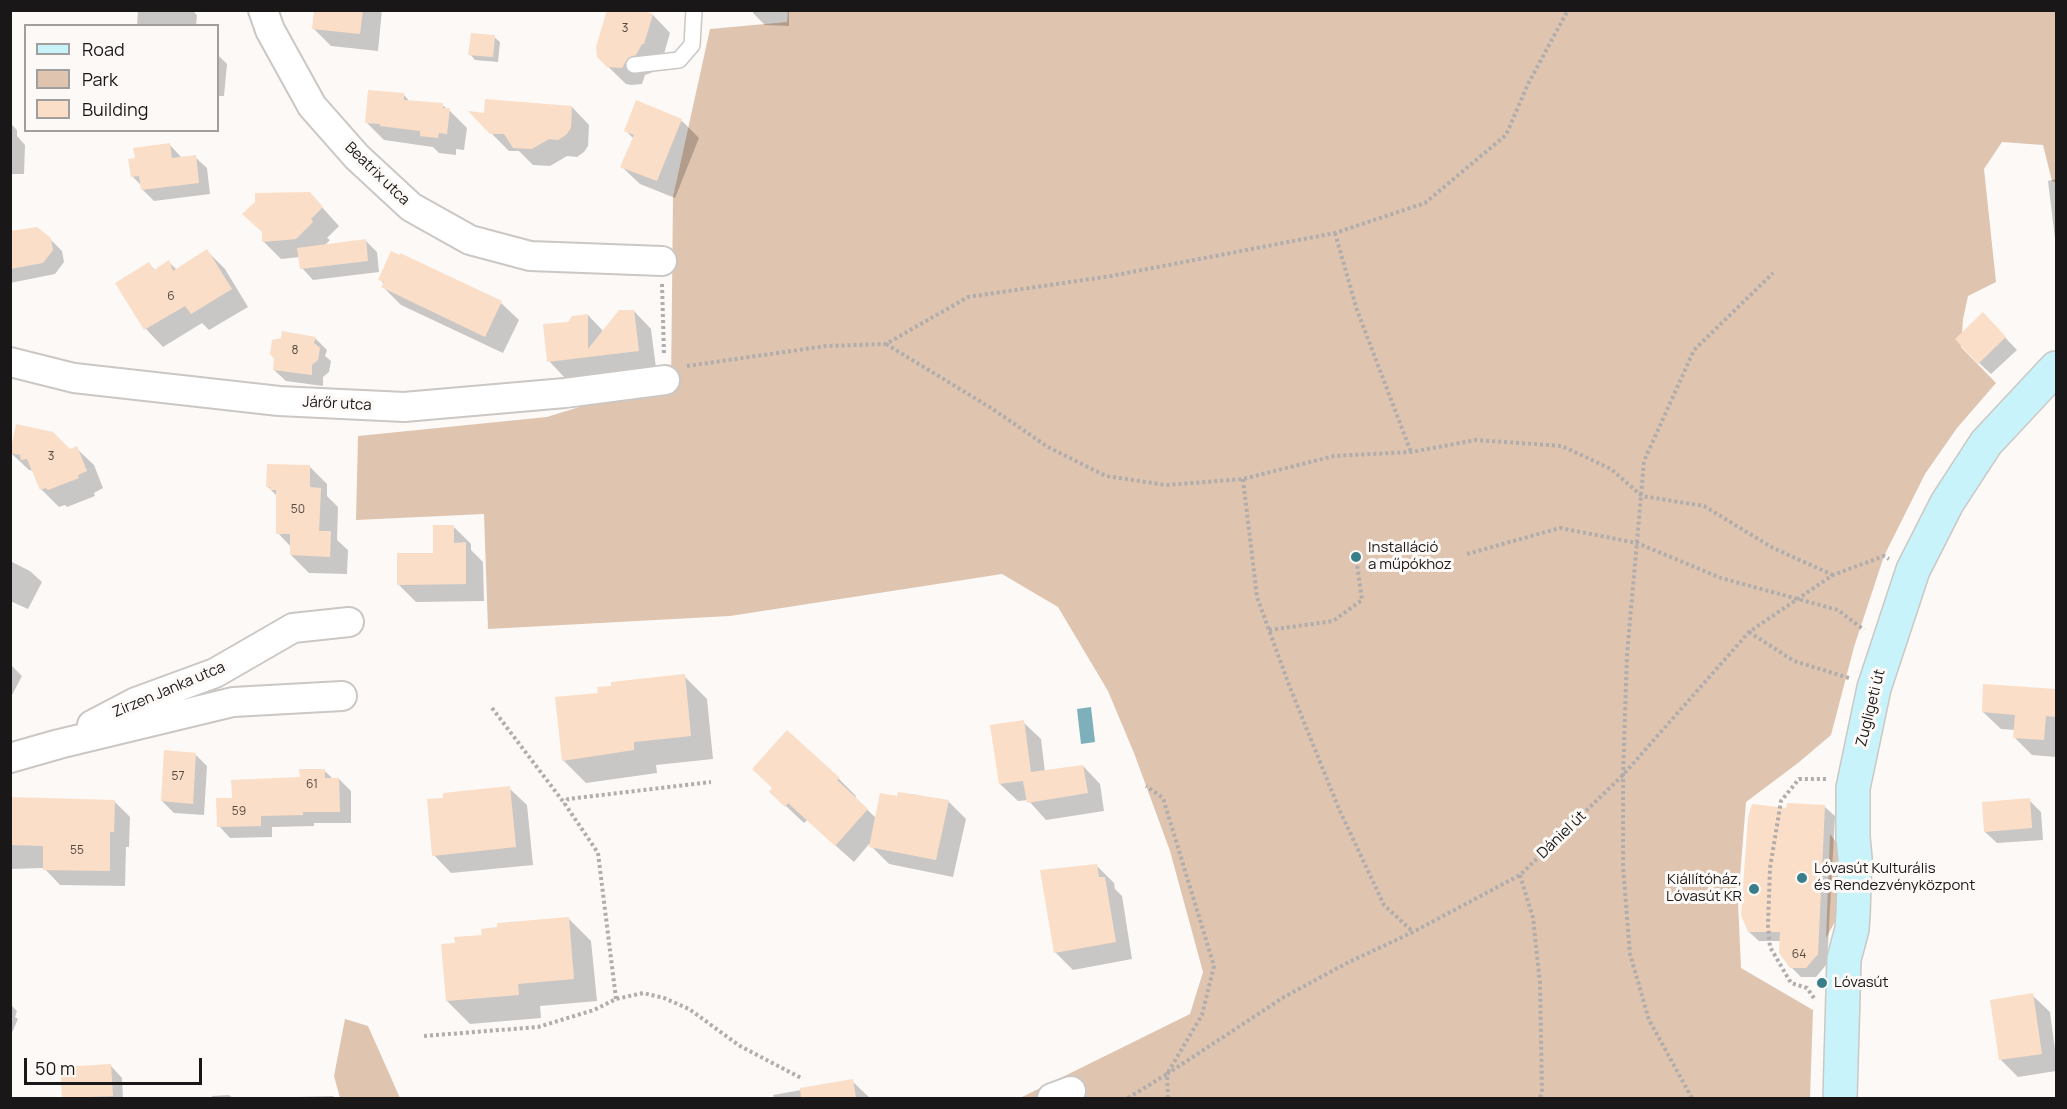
<!DOCTYPE html>
<html>
<head>
<meta charset="utf-8">
<style>
	body { margin:0 }
	#map { position:relative; width:2067px; height:1109px; overflow:hidden; background:#fcf9f7; font-family:Manrope,sans-serif }
	canvas { display:block }
	.frame { position:absolute; inset:0; border:12px solid #191717; pointer-events:none }
	.legend { position:absolute; left:24px; top:24px; width:195px; height:108px; box-sizing:border-box; background:#fcf9f7; border:2px solid #a19f9d; margin:0; padding:8px 10px; list-style:none; font-size:18px; color:#191717 }
	.legend li { display:flex; align-items:center; gap:12px; height:30px }
	.legend b { width:30px; border:2px solid #a19f9d }
	.scale { position:absolute; left:24px; top:1058px; width:178px; height:27px; box-sizing:border-box; border:3px solid #191717; border-top:0; padding-left:8px; font-size:18px; line-height:21px; white-space:nowrap; color:#191717; -webkit-text-stroke:4px #fcf9f7; paint-order:stroke }
</style>
</head>
<body>
<div id="map">
<canvas width="2067" height="1109"></canvas>
<div class="frame"></div>
<ul class="legend">
<li><b style="height:8px;background:#c9f3fa"></b>Road</li>
<li><b style="height:16px;background:#dfc5b0"></b>Park</li>
<li><b style="height:16px;background:#fbdec7"></b>Building</li>
</ul>
<div class="scale">50 m</div>
</div>
<script>
const g = document.querySelector('canvas').getContext('2d');
g.lineJoin = 'round';
function fill(path, color) { g.fillStyle = color; g.fill(path, 'evenodd'); }
const toPath = rows => new Path2D(rows.map(r => 'M' + r).join(''));
function strokePath(path, color, width, dash) { g.strokeStyle = color; g.lineWidth = width; g.lineCap = dash ? 'butt' : 'round'; g.setLineDash(dash || []); g.stroke(path); }
function drawText(font, color, halo, rows, align = 'center') {
  g.font = font + ' Manrope,sans-serif'; g.lineWidth = 6; g.setLineDash([]); g.textBaseline = 'middle'; g.strokeStyle = halo; g.fillStyle = color; for (const [text, x, y, turn = 0] of rows) {
    g.save(); g.translate(x, y); g.rotate((+turn || 0) * Math.PI / 180); g.textAlign = isNaN(turn) ? turn : align; if (halo) g.strokeText(text, 0, 0); g.fillText(text, 0, 0); g.restore();
  }
}
fill(toPath([
	[788,10,2056,11,2056,183,2052,181,2043,145,2002,142,1984,169,1996,282,1968,296,1963,319,1961,347,1996,383,1957,428,1925,474,1884,556,1854,647,1831,735,1798,763,1746,802,1738,902,1741,968,1813,1010,1810,1098,1020,1098,1190,1014,1203,972,1170,851,1134,753,1108,691,1058,607,1002,574,730,616,488,629,484,514,356,520,358,436,547,417,637,389,671,389,673,197,710,29,787,22],
	[1830,834,1836,842,1838,852,1836,920,1826,938],
	[345,1019,368,1026,400,1098,340,1098,334,1076]
]), '#dfc5b0');
fill(toPath([
	[1091,707,1095,742,1081,744,1077,709]
]), '#7db0ba');
fill(toPath([
	[138,10,192,10,197,15,196,26,137,26],
	[316,10,382,10,378,51,331,46,314,29],
	[636,10,653,15,670,33,662,61,660,61,653,72,645,75,642,84,631,85,626,84,598,57],
	[753,10,789,10,789,26,765,25,753,13],
	[494,37,500,42,498,62,475,60,470,54],
	[218,55,227,64,224,96,218,96],
	[404,95,410,102,442,105,449,110,467,128,464,150,456,149,456,155,439,153,433,147,384,140,366,122],
	[572,107,589,125,588,146,584,152,577,157,567,156,550,166,533,165,519,151,509,151,491,133,485,114],
	[681,120,699,138,675,198,640,184,622,167,634,139,626,131],
	[10,123,17,130,17,136,25,145,24,174,10,174],
	[170,145,182,158,195,157,207,168,210,194,154,201,142,189,141,185,132,176],
	[2056,179,2056,247,2048,181],
	[310,194,339,226,327,238,330,240,324,246,365,240,377,252,379,272,313,280,302,268,300,257,281,259,263,241],
	[10,233,50,239,62,251,64,262,55,274,10,283],
	[207,251,225,269,248,307,209,330,202,323,163,347,146,329,117,284,149,264,156,271,169,262,177,270],
	[401,255,501,303,519,320,503,353,401,305,383,287,384,284,380,279],
	[634,311,651,329,656,368,566,379,549,361,569,324,588,315,604,332],
	[1994,326,2017,350,1991,374,1979,363],
	[283,333,316,339,327,350,325,356,331,361,329,372,323,377,323,386,286,381,274,370],
	[76,448,94,465,103,488,94,493,95,496,67,507,65,505,59,507,41,489,34,471,29,470,11,453,70,451],
	[310,467,327,484,327,496,338,507,337,540,348,550,347,574,309,573,291,555,291,547,278,533,278,497,268,487],
	[454,527,471,544,471,550,483,562,484,601,416,602,398,584,435,554],
	[10,561,30,571,42,582,28,609,10,601],
	[10,664,22,676,10,699],
	[684,676,707,699,713,759,656,765,657,773,586,783,563,760,600,694],
	[1985,686,2056,691,2056,757,2032,755,2015,738,2015,730,2001,729,1983,712],
	[1023,722,1041,739,1045,772,1083,766,1100,784,1104,811,1046,820,1028,800,1018,801,1000,784],
	[787,732,839,779,856,796,855,798,877,819,898,798,912,794,949,802,966,819,953,877,889,864,869,844,854,862,807,820,804,823,771,792],
	[195,754,207,766,204,815,174,813,162,801],
	[324,770,333,779,339,779,351,791,351,823,314,823,314,826,272,827,272,837,230,838,219,826,233,800],
	[509,788,527,805,533,865,451,873,434,855],
	[2029,800,2041,812,2043,840,1997,843,1985,832],
	[114,801,130,817,129,847,126,847,125,886,60,885,44,868,10,869,10,812],
	[1825,807,1835,816,1827,964,1816,977,1801,977,1791,967,1781,941,1759,941,1749,932,1788,809],
	[1096,865,1114,883,1115,889,1122,896,1132,959,1073,970,1055,952],
	[568,918,591,941,597,1001,540,1006,541,1018,470,1024,447,1001,456,944,484,936],
	[2032,995,2050,1012,2056,1057,2056,1071,2018,1077,2001,1060],
	[10,1004,17,1011,15,1017,18,1019,10,1037],
	[111,1066,122,1078,123,1098,64,1098,62,1068],
	[852,1081,870,1098,774,1098,773,1095],
	[229,1095,233,1098,212,1098,212,1096],
	[333,1096,336,1098,294,1098,294,1097]
]), '#0003');
fill(toPath([
	[314,10,363,10,360,34,312,29],
	[607,10,642,10,653,14,644,44,642,44,636,55,628,58,622,68,607,67,597,57,596,47],
	[471,33,495,35,493,57,468,55],
	[368,90,404,93,404,100,443,103,443,108,450,108,447,134,439,133,438,138,420,136,420,131,380,126,380,124,365,123],
	[485,99,572,106,571,128,566,135,558,140,549,139,532,149,513,148,504,134,490,134,468,111,484,113],
	[636,100,682,119,657,181,620,167,634,135,624,131],
	[170,143,172,158,196,155,199,183,141,190,139,176,131,177,128,159,135,158,133,148],
	[310,192,323,207,311,219,313,222,296,239,262,242,262,232,242,214,255,202,255,193],
	[37,227,51,238,53,250,43,263,10,269,10,231],
	[366,239,368,261,300,269,297,248],
	[207,249,232,289,191,314,185,306,144,330,115,283,149,262,154,270,169,260,173,271],
	[391,251,400,255,400,253,502,301,485,337,381,287,384,282,378,280],
	[619,310,634,310,639,351,547,362,543,324,568,322,572,316,588,314,588,349],
	[1983,312,2006,337,1978,364,1955,339],
	[282,331,316,337,314,343,320,348,318,360,312,365,312,375,273,370,274,359,270,354,272,340,281,338],
	[16,424,53,432,70,449,77,446,87,471,78,475,79,478,48,490,46,488,40,490,27,459,21,460,20,455,10,453],
	[267,464,310,465,310,487,321,488,319,531,331,531,330,557,290,555,290,534,276,534,276,490,270,490,270,487,266,487],
	[433,525,454,525,454,543,466,542,466,584,397,585,397,553,433,553],
	[685,674,691,736,634,742,634,750,562,761,555,697,598,693,597,687,611,686,611,682],
	[1983,684,2056,689,2056,717,2046,716,2044,740,2013,738,2015,715,1982,712],
	[1024,720,1031,772,1083,765,1088,793,1027,803,1023,781,999,784,990,725],
	[787,730,840,778,837,780,868,809,835,846,788,803,785,807,769,792,772,788,752,769],
	[164,750,196,753,193,804,161,801],
	[299,769,325,769,325,778,339,778,340,812,303,812,303,815,261,816,261,826,217,827,216,798,232,798,231,780,300,777],
	[510,786,516,847,432,856,427,799,443,798,443,793],
	[898,792,949,800,936,860,869,847,880,793,897,796],
	[10,797,115,800,114,832,110,832,110,871,43,870,43,846,10,845],
	[2030,798,2032,828,1984,832,1982,802],
	[1787,803,1825,805,1818,954,1806,968,1790,968,1779,953,1780,932,1748,932,1741,915,1748,818,1752,804,1786,808],
	[1097,864,1099,877,1105,877,1116,942,1054,953,1040,870],
	[569,917,574,979,518,984,519,995,446,1001,441,944,455,943,454,937,482,935,481,929,497,927,497,923],
	[2033,993,2042,1054,1999,1060,1990,1000],
	[111,1064,113,1096,62,1098,60,1067],
	[853,1079,856,1098,801,1098,800,1088]
]), '#fbdec7');
const lane = toPath([
	[634,65,679,60,692,45,694,10]
]);
const street = toPath([
	[263,10,270,30,312,106,357,157,411,207,470,240,530,256,662,261],
	[10,362,74,378,279,401,404,407,565,393,665,380],
	[92,725,136,702,215,673,293,628,349,622],
	[10,758,59,744,233,702,342,696],
	[1052,1098,1071,1091]
]);
const secondary = toPath([
	[1840,1098,1844,959,1852,929,1853,914,1855,858,1853,837,1853,788,1874,688,1913,570,1947,503,1986,443,2056,368]
]);
strokePath(lane, '#cac7c4', 18);
strokePath(street, '#cac7c4', 32);
strokePath(secondary, '#cac7c4', 36);
strokePath(toPath([
	[1335,233,1357,310,1411,452],
	[662,284,664,355],
	[886,344,991,408,1048,447,1106,476,1166,485,1243,479,1334,456,1411,452,1476,440,1562,446,1611,469,1642,496,1704,506,1773,548,1833,575],
	[687,366,826,346,886,344,968,297,1111,276,1335,233,1425,203,1506,135,1528,84,1568,10],
	[1243,479,1257,597,1289,685,1339,809,1384,905,1412,931],
	[1467,554,1560,528,1637,543,1721,578,1838,610,1864,630],
	[1269,630,1333,621,1362,600,1356,557],
	[1749,632,1794,661,1849,678],
	[492,708,565,804],
	[1520,875,1533,918,1540,983,1542,1092,1540,1098],
	[1814,998,1807,988,1791,983,1770,947,1768,926,1770,868,1781,801,1799,779,1827,779],
	[616,999,598,853,565,804,568,799,711,782],
	[424,1036,538,1027,594,1010,616,999,643,993,664,998,689,1009,740,1046,803,1079],
	[1128,1098,1167,1074,1202,1015,1214,966,1163,798,1146,786],
	[1168,1098,1167,1074,1284,997,1347,963,1413,932,1520,875,1623,775,1749,632,1833,575,1884,556,1889,559],
	[1692,1098,1649,1020,1630,954,1623,866,1623,775,1627,655,1644,461,1694,350,1773,273]
]), '#b0adac', 4, [3, 3]);
strokePath(lane, '#fff', 15);
strokePath(street, '#fff', 28);
strokePath(secondary, '#c9f3fa', 33);
for (const [x, y, r, color] of [
	[1356,557,6,"#397e8b"],
	[1802,878,6,"#397e8b"],
	[1754,889,6,"#397e8b"],
	[1822,983,6,"#397e8b"]
]) { const dot = new Path2D(); dot.arc(x, y, r, 0, 2 * Math.PI); g.fillStyle = color; g.fill(dot); strokePath(dot, '#fcf9f7', 2); }
drawText('12px', '#524943', null, [
	["3",625,29],
	["6",171,297],
	["8",295,351],
	["3",51,457],
	["50",298,510],
	["57",178,777],
	["61",312,785],
	["59",239,812],
	["55",77,851],
	["64",1799,955]
]);
drawText('15px', '#191717', '#fcf9f7', [
	["Beatrix utca",377,174,44],
	["Járőr utca",337,404,3],
	["Zirzen Janka utca",169,690,-23],
	["Zugligeti út",1871,708,-76],
	["Dániel út",1562,835,-44]
]);
drawText('15px', '#191717', '#fcf9f7', [
	["Installáció",1368,548],
	["a műpókhoz",1368,565],
	["Lóvasút Kulturális",1814,869],
	["és Rendezvényközpont",1814,886],
	["Kiállítóház,",1742,880,"right"],
	["Lóvasút KR",1742,897,"right"],
	["Lóvasút",1834,983]
], 'left');
</script>
</body>
</html>
